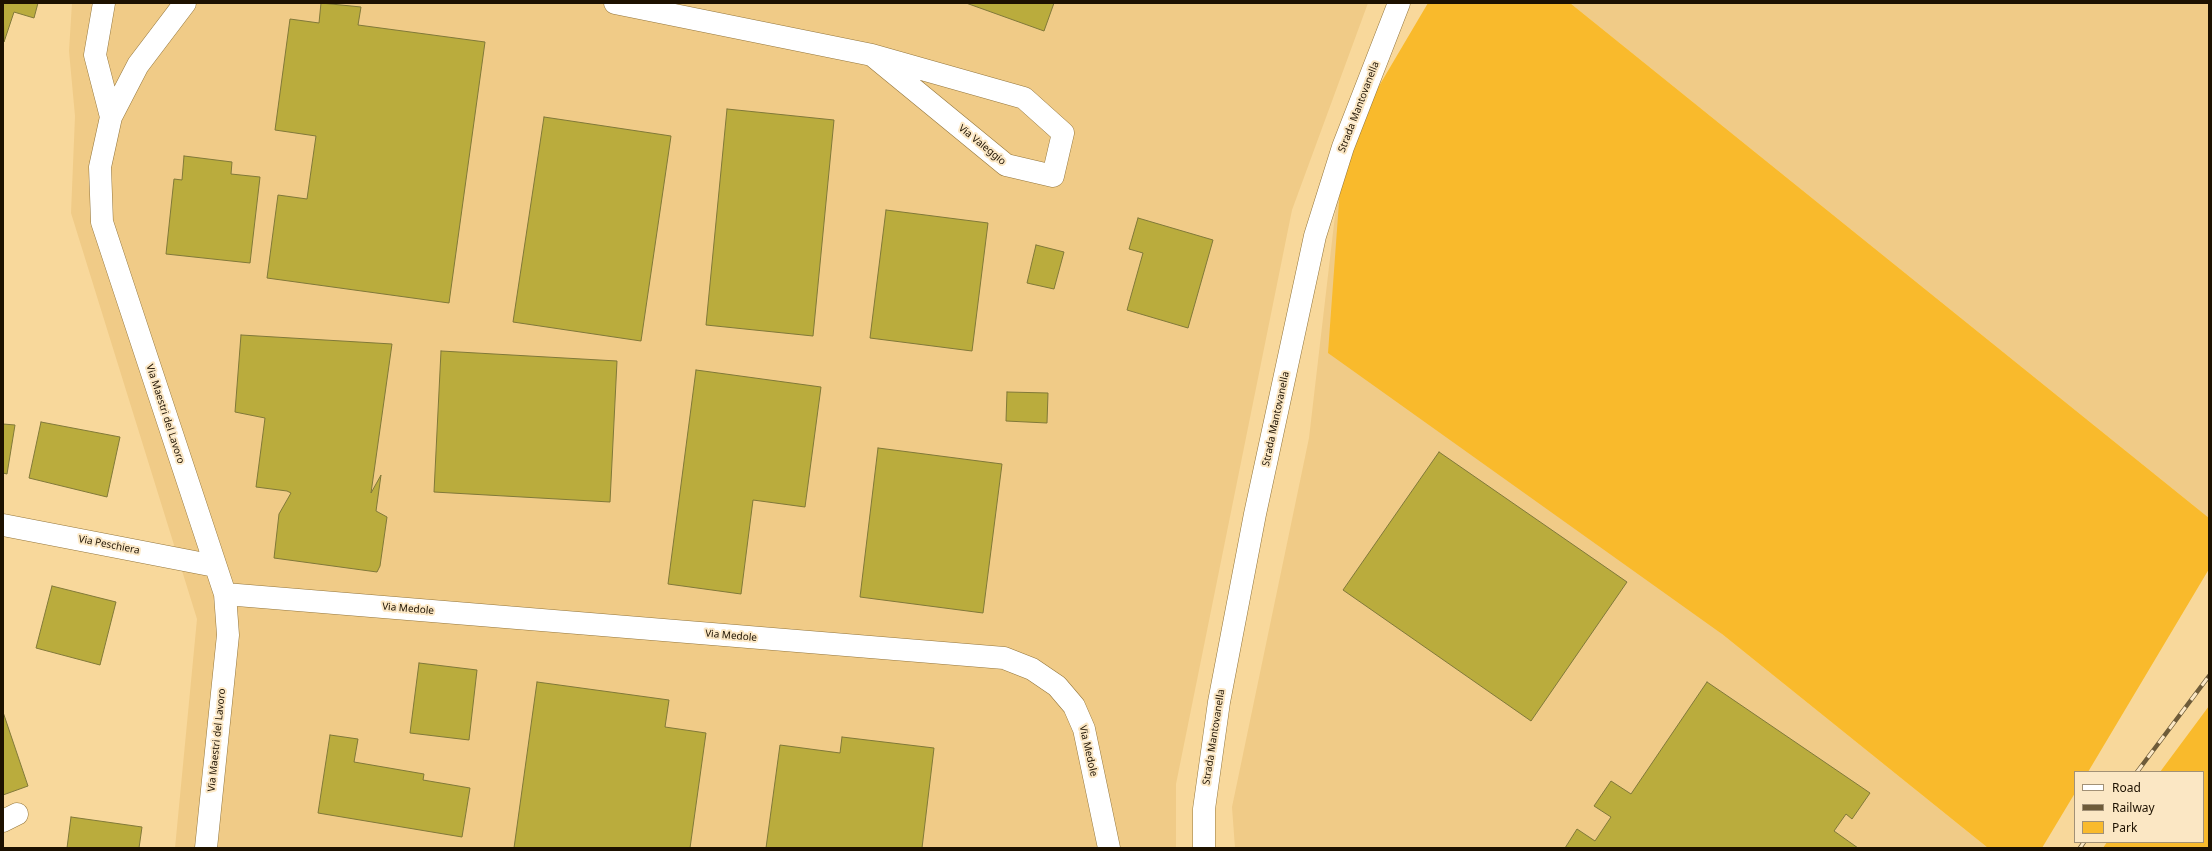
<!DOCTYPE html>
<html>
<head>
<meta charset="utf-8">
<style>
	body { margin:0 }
	#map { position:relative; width:2212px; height:851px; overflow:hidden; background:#f8d89b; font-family:"Noto Sans",sans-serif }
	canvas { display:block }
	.frame { position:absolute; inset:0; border:4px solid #1d1100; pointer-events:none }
	.legend { position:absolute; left:2074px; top:771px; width:130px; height:72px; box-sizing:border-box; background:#fbe7c4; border:1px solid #a29176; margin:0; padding:5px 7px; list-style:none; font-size:12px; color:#1d1100 }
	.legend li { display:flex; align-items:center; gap:8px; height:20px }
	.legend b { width:20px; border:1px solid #a29176 }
</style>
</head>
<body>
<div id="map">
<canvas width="2212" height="851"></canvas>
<div class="frame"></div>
<ul class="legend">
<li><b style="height:5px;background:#fff"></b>Road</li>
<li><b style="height:5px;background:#6e5b39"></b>Railway</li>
<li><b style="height:11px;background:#f9ba2c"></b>Park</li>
</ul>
</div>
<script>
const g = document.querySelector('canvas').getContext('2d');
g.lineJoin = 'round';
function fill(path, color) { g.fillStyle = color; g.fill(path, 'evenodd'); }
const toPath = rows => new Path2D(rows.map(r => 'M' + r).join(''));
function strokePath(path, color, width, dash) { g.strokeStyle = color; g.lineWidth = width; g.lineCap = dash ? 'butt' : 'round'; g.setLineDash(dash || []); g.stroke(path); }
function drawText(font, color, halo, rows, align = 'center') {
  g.font = font + ' "Noto Sans",sans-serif'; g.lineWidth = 4; g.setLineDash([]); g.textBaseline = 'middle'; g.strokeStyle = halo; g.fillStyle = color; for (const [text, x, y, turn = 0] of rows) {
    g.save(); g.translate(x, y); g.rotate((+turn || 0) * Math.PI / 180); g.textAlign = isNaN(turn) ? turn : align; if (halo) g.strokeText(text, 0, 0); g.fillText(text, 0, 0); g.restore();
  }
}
fill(toPath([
	[72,3,1368,3,1292,210,1176,784,1176,848,175,848,197,619,71,213,75,116,69,51],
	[1570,3,2209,3,2209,518],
	[1343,147,1722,634,1988,848,1235,848,1232,807,1309,438]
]), '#f0cb87');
fill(toPath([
	[1428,3,1570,3,2209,518,2209,569,2088,772,2075,772,2075,793,2042,848,1988,848,1722,634,1328,353,1343,147],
	[2209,706,2209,848,2103,848,2107,842,2203,842,2203,772,2160,772]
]), '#f9ba2c');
const building = toPath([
	[3,3,38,3,34,18,14,12,4,42,3,3],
	[321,3,361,7,358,25,485,42,449,303,267,278,278,195,307,199,316,136,275,130,290,19,319,23,321,3],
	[966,3,1054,3,1044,31,966,3],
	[727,109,834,120,813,336,706,325,727,109],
	[544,117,671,136,641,341,513,322,544,117],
	[184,156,232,162,231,174,260,177,250,263,166,254,174,179,182,180,184,156],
	[886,210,988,223,972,351,870,338,886,210],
	[1138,218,1213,240,1188,328,1127,310,1143,253,1129,249,1138,218],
	[1036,245,1064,252,1054,289,1027,283,1036,245],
	[241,335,392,344,371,493,381,475,376,511,387,517,380,566,377,572,274,558,279,514,291,493,287,491,256,487,265,418,235,412,241,335],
	[441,351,617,361,610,502,434,492,441,351],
	[696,370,821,387,805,507,753,500,741,594,668,584,696,370],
	[1007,392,1048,393,1047,423,1006,421,1007,392],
	[41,422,120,437,107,497,29,478,41,422],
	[3,424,15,425,7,474,3,473,3,424],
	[878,448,1002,464,983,613,860,597,878,448],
	[1439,452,1627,582,1531,721,1343,590,1439,452],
	[52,586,116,602,100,665,36,648,52,586],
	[419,663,477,670,469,740,410,733,419,663],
	[537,682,669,700,665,727,706,733,690,848,514,848,537,682],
	[1707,682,1870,793,1852,819,1846,814,1834,831,1858,848,1565,848,1577,829,1595,841,1611,817,1594,806,1611,781,1631,794,1707,682],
	[3,712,28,786,3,795,3,712],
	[330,735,358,739,354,762,424,774,423,780,470,788,462,837,318,813,330,735],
	[842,737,934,748,922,848,766,848,780,745,840,753,842,737],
	[71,817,142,827,139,848,67,848,71,817]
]);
fill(building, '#baac3d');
strokePath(building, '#817939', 1);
const minor = toPath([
	[104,3,95,55,111,117],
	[185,3,138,65,111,117,100,167,102,222,225,594,228,635,206,848],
	[615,3,872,55,1024,98,1063,133,1053,176,1006,165,872,55],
	[3,525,215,566],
	[225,594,1004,658,1032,669,1057,686,1074,706,1084,729,1109,848],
	[3,821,17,814],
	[1204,848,1204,809,1219,702,1255,514,1315,236,1343,147,1399,3]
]);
strokePath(minor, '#94763c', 23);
strokePath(minor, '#fff', 22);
const rail = toPath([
	[2137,772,2209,676],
	[2080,848,2084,842]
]);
strokePath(rail, '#6e5b39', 4.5);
strokePath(rail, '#fbe7c4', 3, [9]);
drawText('10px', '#1d1100', '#fbe7c4', [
	["Strada Mantovanella",1359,107,-69],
	["Via Valeggio",982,145,39],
	["Via Maestri del Lavoro",165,414,72],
	["Strada Mantovanella",1276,419,-78],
	["Via Peschiera",109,545,11],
	["Via Medole",408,609,5],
	["Via Medole",731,636,5],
	["Strada Mantovanella",1214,737,-81],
	["Via Maestri del Lavoro",217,740,-84],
	["Via Medole",1088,751,77]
]);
</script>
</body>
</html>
